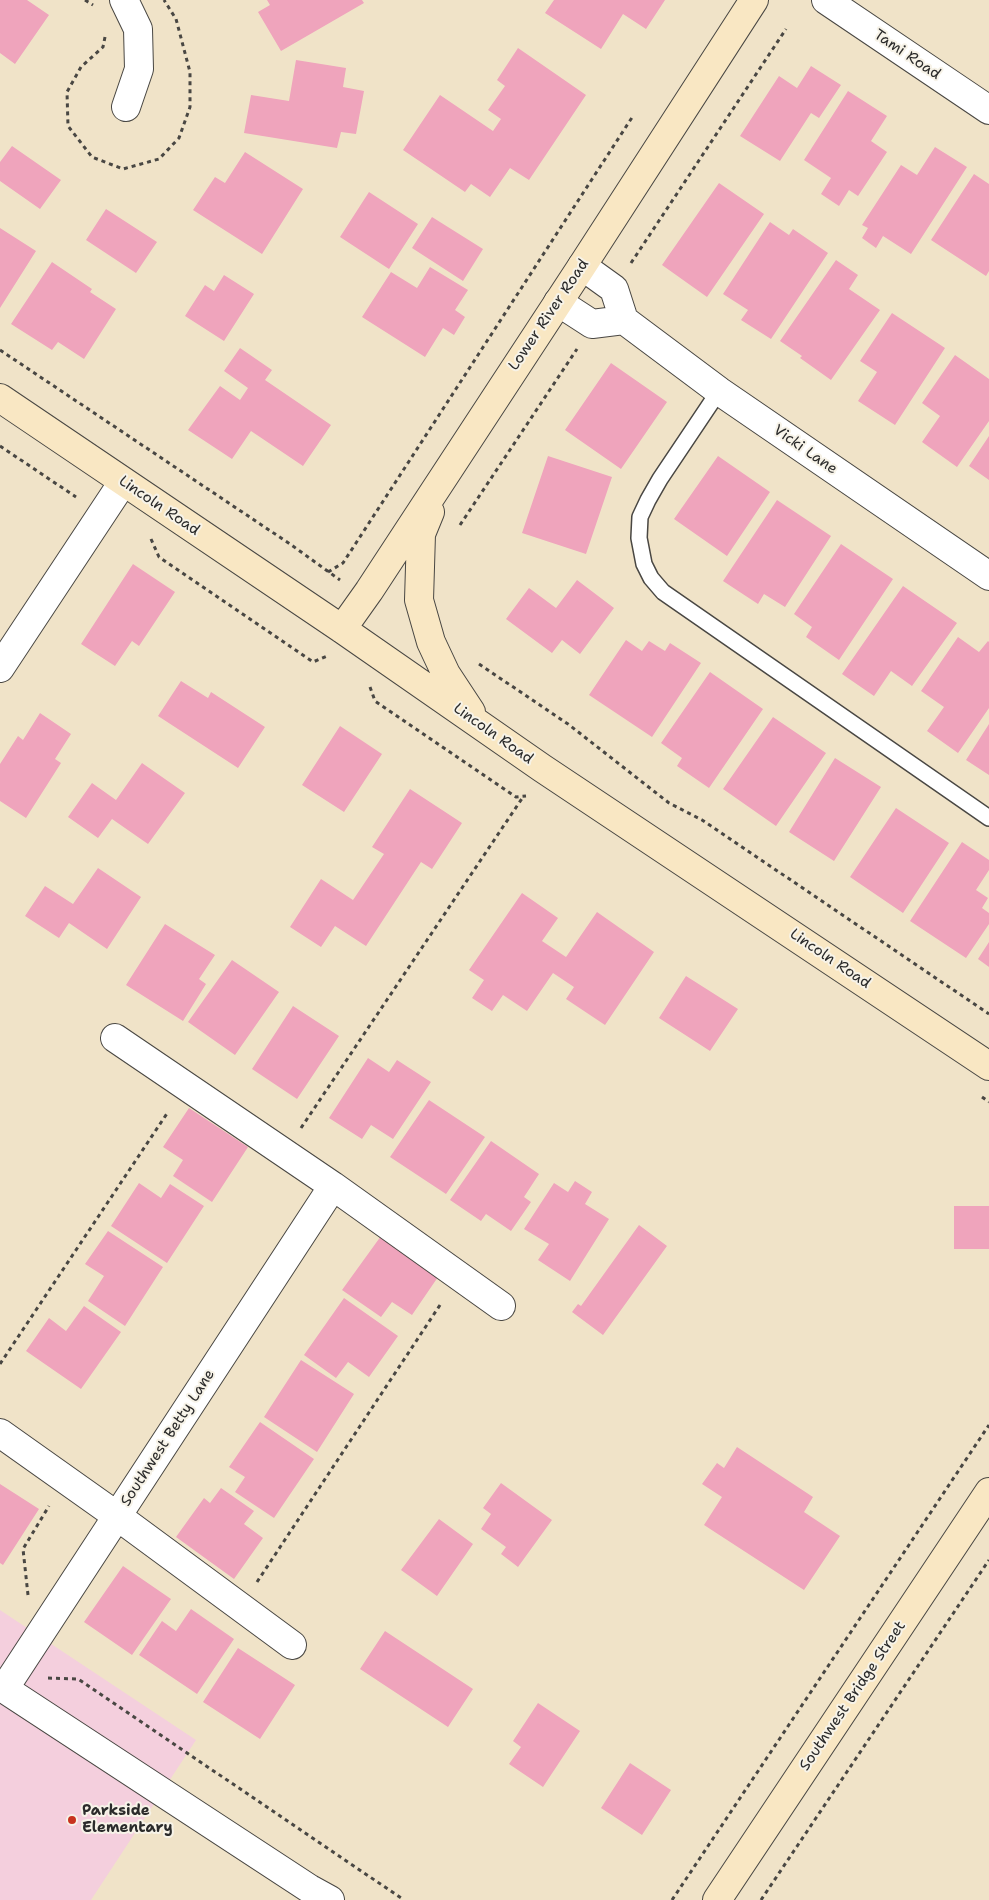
<!DOCTYPE html>
<html>
<head>
<meta charset="utf-8">
<style>
	body { margin:0 }
	canvas { display:block; background:#f0e3c8 }
</style>
</head>
<body>
<canvas width="989" height="1900"></canvas>
<script>
const g = document.querySelector('canvas').getContext('2d');
g.lineJoin = 'round';
function fill(path, color) { g.fillStyle = color; g.fill(path, 'evenodd'); }
const toPath = rows => new Path2D(rows.map(r => 'M' + r).join(''));
function strokePath(path, color, width, dash) { g.strokeStyle = color; g.lineWidth = width; g.lineCap = dash ? 'butt' : 'round'; g.setLineDash(dash || []); g.stroke(path); }
function drawText(font, color, halo, rows, align = 'center') {
  g.font = font + ' "Shantell Sans",sans-serif'; g.lineWidth = 4; g.setLineDash([]); g.textBaseline = 'middle'; g.strokeStyle = halo; g.fillStyle = color; for (const [text, x, y, turn = 0] of rows) {
    g.save(); g.translate(x, y); g.rotate((+turn || 0) * Math.PI / 180); g.textAlign = isNaN(turn) ? turn : align; if (halo) g.strokeText(text, 0, 0); g.fillText(text, 0, 0); g.restore();
  }
}
fill(toPath([
	[0,1610,196,1740,91,1900,0,1900]
]), '#f4cfdd');
fill(toPath([
	[0,0,27,0,49,15,15,64,0,53],
	[267,0,362,0,364,3,281,51,258,12,270,5],
	[554,0,665,0,646,29,623,14,601,49,545,13],
	[518,48,586,95,529,180,510,168,490,197,471,184,465,192,403,150,440,95,493,131,501,119,488,110,505,86,497,80],
	[296,60,346,68,343,87,364,91,356,134,341,132,337,148,244,133,251,95,289,101],
	[811,66,841,85,819,118,811,113,780,161,740,136,779,76,797,88],
	[848,91,887,116,871,141,887,152,858,196,849,190,839,206,821,194,831,178,804,160],
	[12,146,61,180,40,209,0,181,0,162],
	[935,147,967,167,911,254,883,236,876,248,862,238,868,228,862,225,901,165,917,175],
	[245,152,303,189,262,254,193,210,215,177,225,183],
	[974,174,989,184,989,271,986,276,931,240],
	[719,183,764,214,707,297,662,265],
	[369,192,418,224,389,269,340,237],
	[106,209,157,242,136,273,86,240],
	[432,217,483,249,463,281,412,248],
	[770,222,789,235,793,229,828,253,771,339,741,320,748,310,723,294],
	[0,228,36,251,0,308],
	[836,260,858,275,849,289,880,310,831,380,800,358,802,356,780,341],
	[52,262,92,289,90,292,116,309,84,359,58,342,52,350,11,324],
	[430,267,468,290,455,310,465,317,454,335,443,328,425,357,362,317,391,272,417,288],
	[224,275,254,294,224,341,185,316,205,285,214,291],
	[892,313,945,348,895,425,858,401,877,372,860,361],
	[240,348,272,370,265,380,331,425,303,466,251,431,232,459,188,430,220,386,240,400,248,388,224,371],
	[955,355,989,379,989,421,957,467,922,442,940,416,922,403],
	[611,363,667,402,621,469,565,430],
	[989,436,989,480,969,466],
	[548,456,612,477,586,554,522,533],
	[718,456,770,492,727,556,674,519],
	[777,500,831,536,785,607,764,594,758,604,723,581],
	[841,544,893,579,839,660,806,637,812,627,794,614],
	[133,564,175,592,139,646,132,641,115,666,81,644],
	[577,580,614,608,580,654,562,640,552,653,506,619,529,588,556,608],
	[903,586,957,623,912,686,891,671,874,696,842,674],
	[958,637,979,652,988,641,989,642,989,708,958,753,927,731,944,707,921,691],
	[626,640,642,651,649,641,665,651,670,643,701,663,652,737,589,695],
	[710,672,763,709,709,788,677,766,682,758,661,743],
	[181,681,208,698,211,692,265,727,238,768,158,716],
	[40,713,71,734,55,759,61,763,26,818,0,801,0,764,18,736,23,740],
	[773,717,826,753,776,826,723,789],
	[989,724,989,775,966,760],
	[340,726,382,754,344,812,302,785],
	[835,758,881,787,834,861,789,832],
	[142,763,185,793,148,844,112,819,98,838,68,817,92,783,116,800],
	[410,789,462,823,432,869,421,862,366,946,335,926,321,947,290,927,321,879,353,900,384,854,372,847],
	[896,808,949,843,903,913,850,877],
	[962,842,989,860,989,870,976,890,988,898,982,908,989,913,989,924,966,958,910,921],
	[98,868,141,897,107,949,69,923,59,938,25,916,45,886,73,904],
	[522,893,558,918,542,941,566,957,597,912,654,952,605,1025,566,999,574,987,553,973,527,1011,503,995,492,1011,472,998,484,980,469,970],
	[165,924,215,955,199,979,206,984,183,1021,126,985],
	[989,942,989,967,978,959],
	[232,960,279,992,235,1055,188,1022],
	[686,976,738,1009,710,1051,659,1018],
	[293,1006,339,1036,297,1099,252,1069],
	[368,1058,389,1072,397,1060,431,1082,393,1139,371,1125,362,1139,329,1118],
	[429,1100,485,1137,446,1194,390,1157],
	[189,1108,248,1147,212,1202,173,1176,183,1160,163,1147],
	[491,1141,539,1174,524,1197,531,1202,511,1231,486,1214,481,1221,450,1200],
	[575,1181,592,1192,585,1204,609,1219,570,1281,538,1260,549,1244,524,1229,554,1183,568,1192],
	[139,1183,161,1198,170,1184,204,1206,167,1263,111,1226],
	[954,1206,989,1206,989,1249,954,1249],
	[639,1225,667,1246,603,1335,572,1312,578,1304,581,1306],
	[108,1231,163,1267,125,1326,88,1301,104,1276,85,1264],
	[381,1236,438,1277,412,1315,392,1302,381,1317,342,1290],
	[344,1298,398,1336,369,1377,348,1362,336,1378,304,1355],
	[84,1306,121,1332,81,1389,26,1351,49,1318,66,1331],
	[301,1360,354,1394,317,1452,264,1417],
	[260,1422,314,1459,274,1518,235,1492,245,1477,229,1467],
	[737,1447,813,1497,804,1512,840,1536,804,1590,704,1525,722,1497,702,1484,717,1463,724,1468],
	[501,1483,552,1520,518,1567,501,1554,506,1547,481,1529,491,1514,483,1508],
	[0,1484,39,1509,3,1565,0,1563],
	[221,1488,254,1511,244,1524,263,1538,234,1579,176,1537,204,1498,210,1503],
	[439,1519,473,1544,437,1596,401,1570],
	[123,1566,171,1599,132,1655,84,1622],
	[191,1609,234,1639,197,1694,139,1655,162,1621,176,1631],
	[385,1631,473,1689,448,1727,360,1669],
	[238,1648,295,1685,260,1739,203,1702],
	[538,1703,580,1731,543,1787,509,1764,521,1747,513,1741],
	[630,1763,671,1790,642,1835,601,1808]
]), '#efa4bc');
const lane = toPath([
	[719,391,660,479,648,500,640,517,639,538,644,564,651,578,663,592,989,818]
]);
const street = toPath([
	[124,0,138,29,139,69,126,107],
	[826,0,989,110],
	[582,266,614,289,624,320,719,391,989,576],
	[558,302,592,324,624,320],
	[0,668,123,482],
	[115,1038,333,1186,501,1306],
	[0,1433,117,1516,292,1645],
	[0,1686,310,1889,330,1900],
	[4,1689,333,1186]
]);
const secondary = toPath([
	[0,398,342,629,542,768,989,1066],
	[430,512,421,534,419,600,431,642,446,674,471,712],
	[342,629,369,591,582,266,754,0],
	[717,1900,989,1492]
]);
strokePath(lane, '#494743', 18);
strokePath(street, '#494743', 30);
strokePath(secondary, '#494743', 30);
strokePath(toPath([
	[85,0,93,5],
	[105,37,103,47,81,67,67,92,68,126,92,157,123,169,159,159,179,138,190,107,190,72,176,19,164,0],
	[631,263,786,29],
	[0,350,290,544,340,580],
	[0,446,76,497],
	[460,525,577,349],
	[151,539,159,557,313,662,327,656],
	[328,572,343,563,356,543,633,116],
	[479,664,568,724,669,803,702,820,989,1014],
	[370,687,375,701,516,797,526,796],
	[982,1097,989,1102],
	[301,1128,523,797],
	[0,1364,168,1112],
	[257,1582,442,1302],
	[28,1595,23,1549,49,1506],
	[48,1678,78,1679,404,1900],
	[672,1900,989,1425],
	[761,1900,989,1560]
]), '#494743', 3, [4, 4]);
strokePath(lane, '#fff', 15);
strokePath(street, '#fff', 28);
strokePath(secondary, '#f9e7c3', 28);
for (const [x, y, r, color] of [
	[72,1820,5,"#c8321e"]
]) { const dot = new Path2D(); dot.arc(x, y, r, 0, 2 * Math.PI); g.fillStyle = color; g.fill(dot); strokePath(dot, '#f7f3e8', 2); }
drawText('15px', '#2b2b2b', '#f7f3e8', [
	["Tami Road",907,55,34],
	["Lower River Road",549,315,-56],
	["Vicki Lane",805,450,35],
	["Lincoln Road",159,506,34],
	["Lincoln Road",493,734,35],
	["Lincoln Road",830,959,34],
	["Southwest Betty Lane",168,1438,-57],
	["Southwest Bridge Street",853,1696,-56]
]);
drawText('bold 15px', '#2b2b2b', '#f7f3e8', [
	["Parkside",82,1811],
	["Elementary",82,1828]
], 'left');
</script>
</body>
</html>
